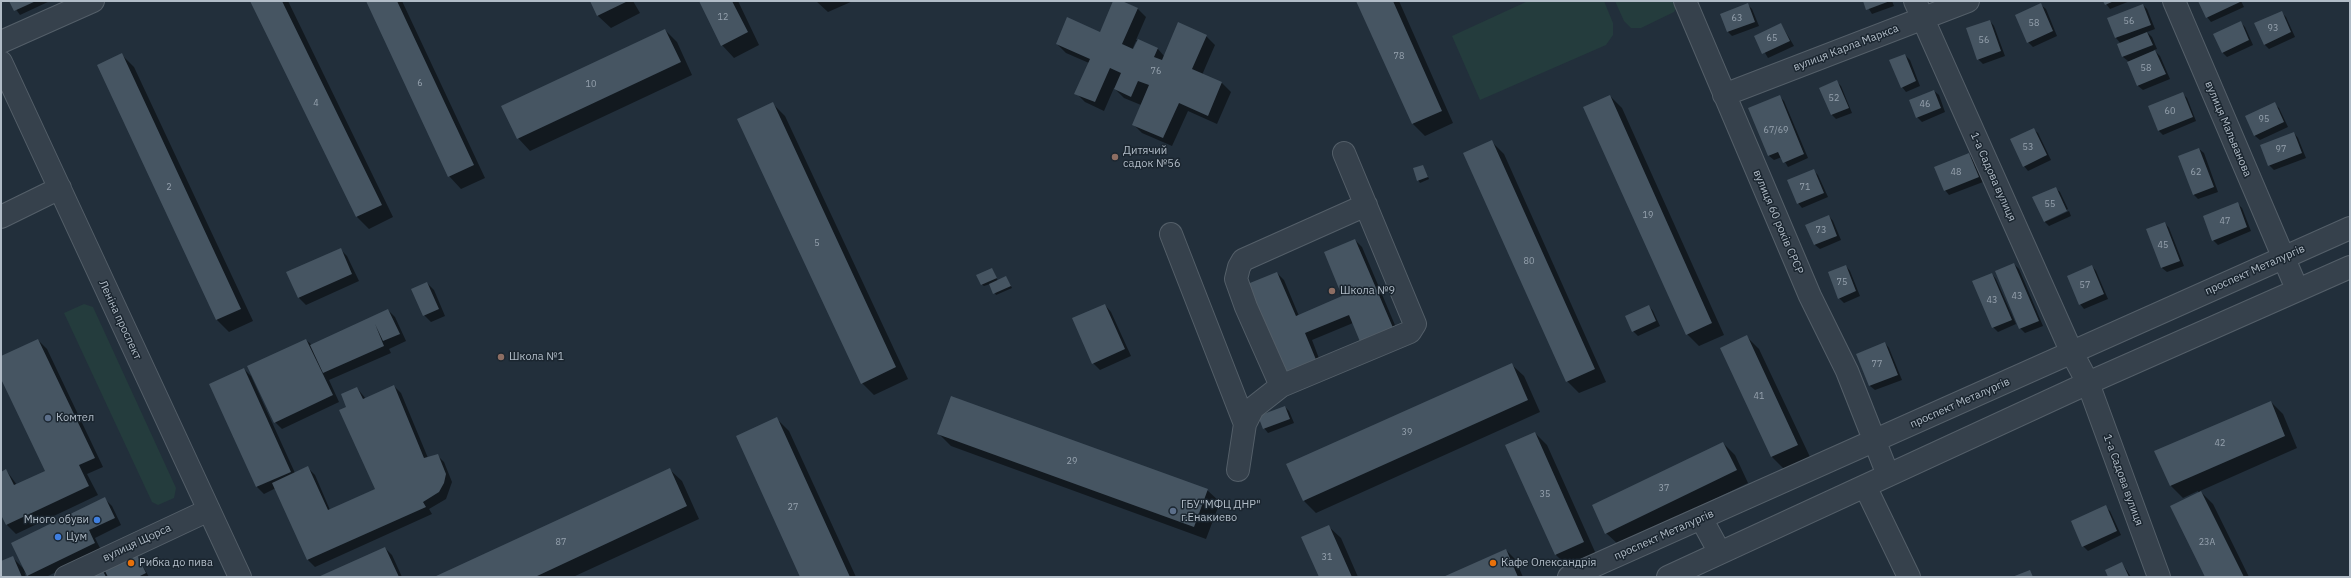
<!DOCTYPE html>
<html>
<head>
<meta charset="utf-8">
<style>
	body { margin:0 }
	#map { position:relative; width:2351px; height:578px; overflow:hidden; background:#222f3b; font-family:"IBM Plex Sans",sans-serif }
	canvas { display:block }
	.frame { position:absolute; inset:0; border:2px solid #b1bcc7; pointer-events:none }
</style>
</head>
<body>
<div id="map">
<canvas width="2351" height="578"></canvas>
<div class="frame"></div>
</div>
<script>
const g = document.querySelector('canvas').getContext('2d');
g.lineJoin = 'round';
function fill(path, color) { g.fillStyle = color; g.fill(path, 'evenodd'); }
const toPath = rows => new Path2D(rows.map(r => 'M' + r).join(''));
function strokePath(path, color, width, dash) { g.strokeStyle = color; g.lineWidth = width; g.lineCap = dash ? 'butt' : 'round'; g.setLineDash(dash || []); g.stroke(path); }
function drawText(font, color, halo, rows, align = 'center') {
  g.font = font + ' "IBM Plex Sans",sans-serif'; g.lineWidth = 3; g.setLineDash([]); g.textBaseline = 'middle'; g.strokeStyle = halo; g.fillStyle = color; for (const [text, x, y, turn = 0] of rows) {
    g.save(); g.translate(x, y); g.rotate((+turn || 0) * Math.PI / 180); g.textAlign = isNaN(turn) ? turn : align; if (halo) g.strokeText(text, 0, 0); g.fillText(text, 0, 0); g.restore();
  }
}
fill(toPath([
	[1528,1,1604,1,1613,23,1613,35,1606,45,1480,100,1452,36],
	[1615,1,1677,1,1677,7,1674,12,1641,28,1631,28,1624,21],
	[84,304,93,307,176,488,174,498,158,505,152,502,64,313]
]), '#243c3d');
fill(toPath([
	[10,1,50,1,20,15],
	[251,1,288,1,393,217,369,229,357,217],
	[367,1,402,1,485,178,461,189,449,176],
	[591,1,633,1,640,13,611,28,598,16],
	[700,1,738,1,759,45,734,58,722,45],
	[816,1,853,1,828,12],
	[1114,1,1120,1,1137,8,1146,17,1136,40,1158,49,1164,56,1206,36,1215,45,1202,75,1222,83,1231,92,1217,124,1188,111,1172,146,1142,133,1133,124,1141,105,1124,98,1114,88,1104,111,1085,102,1076,93,1089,63,1066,53,1057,44,1100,33],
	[1136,41,1138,42,1134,51,1132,50],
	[1357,1,1399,1,1453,123,1425,136,1413,124],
	[1864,1,1892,1,1894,6,1872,14],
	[2104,1,2130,1,2110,9],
	[2200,1,2241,1,2244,7,2211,22,2207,17],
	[1748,5,1752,9,1759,26,1732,36,1728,32],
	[2041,5,2046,9,2057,36,2033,47,2028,42],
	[2143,5,2147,9,2155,29,2147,32,2152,37,2157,49,2154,50,2160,56,2170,79,2143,90,2138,86,2128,61,2123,57,2118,45,2121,44,2116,38],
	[2281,12,2286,17,2295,37,2269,49,2264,44],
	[1990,21,1994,26,2005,56,1983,64,1978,59],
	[2241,23,2245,27,2253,45,2227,57,2222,52],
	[1781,24,1794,46,1768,58,1755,36],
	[665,30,677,42,692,75,530,151,518,138],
	[122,55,134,67,253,321,229,332,217,320,99,66],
	[1905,55,1910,60,1920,86,1906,92,1902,87],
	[1836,81,1841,86,1852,113,1836,119,1832,115,1820,88],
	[1934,91,1939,95,1945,112,1922,122,1917,117],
	[2182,93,2187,98,2196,121,2163,135,2158,130],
	[1610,96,1622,108,1724,335,1699,346,1687,334],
	[1780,97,1784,101,1808,158,1788,167,1782,157,1774,160,1769,156,1750,109],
	[772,103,785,116,908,379,874,395,862,383],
	[2274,104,2279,108,2288,127,2260,140,2255,136,2246,117],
	[2033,129,2038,133,2051,160,2028,171,2024,166],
	[2294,133,2298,138,2306,158,2274,170,2269,165],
	[1492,142,1504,154,1606,382,1579,393,1567,381],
	[2199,149,2204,153,2218,192,2198,199,2194,195],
	[1969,154,1973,158,1983,182,1949,195,1945,190],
	[1423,166,1429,179,1420,183,1418,180],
	[1814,171,1818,175,1828,197,1802,208,1798,203],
	[2055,188,2060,192,2068,209,2045,222],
	[2237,203,2242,208,2251,231,2218,245,2213,240],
	[2069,211,2071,216,2049,226,2045,222],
	[1829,216,1833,221,1841,240,1820,249,1815,245,1807,225],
	[2165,223,2169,228,2184,266,2167,272,2162,268,2148,230],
	[1355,240,1362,247,1400,337,1353,323,1312,340,1323,369,1292,382,1277,273,1284,280,1299,316,1344,296],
	[340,249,347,256,359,281,306,305,299,298,287,273],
	[2014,264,2019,269,2043,326,2025,333,2020,328],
	[1846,266,1850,271,1860,296,1844,303,1839,298],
	[2092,266,2096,271,2108,299,2084,309,2080,304],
	[992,269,998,281,1006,277,1012,288,996,295,990,284,984,286,981,284],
	[1992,274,1996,279,2016,324,1998,332,1993,327],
	[427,283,434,290,445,316,431,322,424,315],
	[1105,305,1111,312,1131,356,1100,370,1093,363],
	[1649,306,1653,311,1660,326,1638,336,1633,331],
	[388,310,395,317,406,341,389,349,391,353,329,380,339,402,282,429,275,422,306,340,312,345],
	[1747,337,1759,349,1810,457,1784,469,1772,457,1721,348],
	[38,340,47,349,103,467,87,474,98,495,16,534,7,525,1,512,1,473,6,470,17,485,46,471,1,377,1,357],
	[1885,343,1889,348,1902,380,1875,390,1870,386,1857,354],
	[1511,364,1524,376,1540,412,1316,513,1304,501],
	[244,369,251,376,295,473,308,468,315,475,330,510,376,489,348,407,357,388,366,399,394,386,401,393,428,458,437,455,444,462,452,482,446,499,429,509,432,514,315,567,308,560,276,488,264,494,257,487,211,384],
	[2271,402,2283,414,2297,448,2200,491,2213,504,2249,577,2206,577,2199,493,2198,491,2183,498,2171,486,2156,451],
	[1285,407,1289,411,1294,423,1268,433,1264,428],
	[777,419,789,431,856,577,802,577],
	[938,433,1207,490,1220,502,1206,539,951,446],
	[1535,433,1547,445,1596,554,1568,567,1556,555],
	[1723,443,1735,455,1748,483,1619,545,1606,533],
	[669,469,682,481,699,519,573,577,436,577],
	[105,499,112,506,121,525,95,538,101,550,46,577,29,577,24,572,26,577,1,577,1,562,12,557,24,569],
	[2105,507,2110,511,2121,535,2088,551,2083,546],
	[1328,526,1341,538,1358,577,1320,577],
	[385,548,392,555,402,577,321,577],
	[1506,550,1515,559,1523,577,1446,577],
	[137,556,149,577,76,577,100,566,106,572],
	[2122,563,2131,577,2109,577]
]), '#0007');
fill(toPath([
	[9,1,36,1,14,11],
	[250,1,282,1,382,205,356,217],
	[366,1,397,1,474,165,448,177],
	[590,1,628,1,597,16],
	[699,1,732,1,748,32,721,46],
	[1113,1,1122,1,1138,8,1122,44,1133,49,1138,39,1158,48,1154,57,1162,60,1178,22,1207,35,1192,69,1222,82,1208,116,1179,103,1163,138,1132,125,1149,85,1138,81,1131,97,1114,89,1121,73,1110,68,1095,102,1074,94,1090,59,1056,44,1067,17,1100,32],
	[1356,1,1393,1,1442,111,1412,124],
	[1863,1,1890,1,1866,10],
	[2103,1,2114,1,2105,5],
	[2198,1,2240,1,2240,2,2206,18],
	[1748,3,1755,22,1727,32,1720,14],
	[2041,3,2053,31,2027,43,2015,15],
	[2143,4,2151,25,2115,38,2107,18],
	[2282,11,2291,32,2264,45,2254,23],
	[1990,20,2001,51,1977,60,1966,28],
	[2241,21,2249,40,2222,53,2213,34],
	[1781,23,1790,41,1762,54,1754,36],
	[665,29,681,62,517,139,501,106],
	[2147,32,2153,45,2122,57,2117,44],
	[2155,50,2166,74,2137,86,2127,62],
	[122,53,241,309,216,320,97,65],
	[1905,54,1916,81,1901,88,1889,60],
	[1837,80,1849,108,1831,115,1819,88],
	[1934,90,1941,108,1916,118,1909,100],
	[2183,92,2193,117,2158,131,2148,106],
	[1610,95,1712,323,1686,335,1583,107],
	[1780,95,1804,154,1783,163,1778,152,1768,156,1748,108],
	[773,102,896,367,861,384,737,119],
	[2275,102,2284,122,2254,136,2245,116],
	[2034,128,2047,155,2023,167,2010,139],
	[2294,132,2302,153,2268,166,2260,145],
	[1492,140,1595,369,1566,382,1463,153],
	[2199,148,2214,187,2193,195,2178,156],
	[1969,153,1979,177,1944,191,1934,167],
	[1423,165,1428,177,1417,181,1413,168],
	[1814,169,1824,193,1797,204,1787,180],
	[2056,187,2067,211,2044,222,2032,197],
	[2238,202,2247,227,2212,241,2203,216],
	[1829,215,1837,236,1814,245,1805,225],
	[2165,222,2180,261,2161,268,2146,229],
	[1355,239,1394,330,1361,344,1349,315,1305,333,1317,362,1284,376,1245,285,1277,272,1296,316,1342,296,1324,252],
	[341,248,352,274,298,298,286,272],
	[2014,263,2039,321,2019,329,1995,271],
	[1846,265,1856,291,1838,299,1828,272],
	[2092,265,2104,294,2079,305,2067,276],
	[992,268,997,278,981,285,976,275],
	[1992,273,2012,320,1992,328,1972,281],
	[1006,276,1011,286,993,294,989,284],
	[427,282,439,309,423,316,411,289],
	[1105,304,1125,349,1092,364,1072,318],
	[1649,305,1656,321,1632,332,1625,316],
	[388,309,400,334,383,341,375,324,384,346,323,373,310,345],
	[1747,335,1798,445,1771,457,1720,348],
	[38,339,95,458,79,465,89,486,6,525,1,515,1,472,6,469,14,485,45,471,1,379,1,356],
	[306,339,333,395,274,423,247,366],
	[1885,342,1898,375,1869,386,1856,354],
	[1512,363,1528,400,1303,501,1286,464],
	[244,368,291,472,256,487,209,384],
	[394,385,424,458,438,454,446,474,444,483,439,492,423,502,426,507,307,560,272,483,308,466,328,510,375,489,339,410,346,407,341,394,357,387,363,399],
	[951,396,1208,489,1194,527,937,434],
	[2271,401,2285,436,2170,486,2154,451],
	[1285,406,1290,419,1263,429,1258,416],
	[777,417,850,577,800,577,736,436],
	[1535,432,1584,542,1555,555,1505,445],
	[1723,442,1737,470,1605,534,1592,505],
	[670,468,687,506,535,577,434,577],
	[2201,491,2244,577,2205,577,2170,506],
	[105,497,115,518,89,530,95,543,27,576,11,543],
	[2106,505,2117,531,2082,547,2071,521],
	[1329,525,1352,577,1319,577,1301,537],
	[385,547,399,577,318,577],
	[1506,549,1518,577,1443,577],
	[137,555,146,573,138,577,108,577,105,571],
	[13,556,22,577,1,577,1,561],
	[2122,562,2129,577,2108,577,2105,570],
	[100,565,106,577,73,577],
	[2030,570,2033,577,2012,577]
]), '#465562');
const minor = toPath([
	[1685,1,1810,296,1847,371,1888,475],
	[1915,1,2072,353,2088,383,2159,577],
	[2174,1,2297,289],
	[1,42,93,1],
	[1,62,240,577],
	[1724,95,1968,1],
	[1,217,60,188],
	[1171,234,1245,424],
	[1281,386,1246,307,1236,279,1239,267,1243,260,1366,205],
	[1238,470,1245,424,1253,408,1281,386,1410,332,1415,324,1344,153],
	[1865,486,1909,577],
	[1701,518,1720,553],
	[66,577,209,510],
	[1569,577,2350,228],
	[1668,577,2088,383,2350,267]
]);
strokePath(minor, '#545f69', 24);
strokePath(minor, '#36414c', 22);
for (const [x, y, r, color] of [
	[1115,157,4,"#8d6e63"],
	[1332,291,4,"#8d6e63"],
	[501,357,4,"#8d6e63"],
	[48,418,4,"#5c6f8a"],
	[1173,511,4,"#5c6f8a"],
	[97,520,4,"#3f7fe0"],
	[58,537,4,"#3f7fe0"],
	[131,563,4,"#e8710a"],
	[1493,563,4,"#e8710a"]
]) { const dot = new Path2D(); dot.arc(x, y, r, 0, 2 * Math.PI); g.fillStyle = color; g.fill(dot); strokePath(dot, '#1b2630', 1.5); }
drawText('9px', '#96a2ae', null, [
	["12",723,17],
	["63",1737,18],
	["56",2129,21],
	["58",2034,23],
	["93",2273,28],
	["65",1772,38],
	["56",1984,40],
	["78",1399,56],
	["58",2146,68],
	["76",1156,71],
	["6",420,83],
	["10",591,84],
	["52",1834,98],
	["4",316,103],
	["46",1925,104],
	["60",2170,111],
	["95",2264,119],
	["67/69",1776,130],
	["53",2028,147],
	["97",2281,149],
	["48",1956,172],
	["62",2196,172],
	["2",169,187],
	["71",1805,187],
	["55",2050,204],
	["19",1648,215],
	["47",2225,221],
	["73",1821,230],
	["5",817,243],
	["45",2163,245],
	["80",1529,261],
	["75",1842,282],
	["57",2085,285],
	["43",2017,296],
	["43",1992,300],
	["77",1877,364],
	["41",1759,396],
	["39",1407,432],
	["42",2220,443],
	["29",1072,461],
	["37",1664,488],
	["35",1545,494],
	["27",793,507],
	["87",561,542],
	["23А",2207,542],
	["31",1327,557]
]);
drawText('11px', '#b1bcc7', '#1b2630', [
	["вулиця Карла Маркса",1846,48,-21],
	["вулиця Мальванова",2228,129,67],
	["1-а Садова вулиця",1993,177,66],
	["вулиця 60 років СРСР",1778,222,67],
	["проспект Металургів",2255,270,-24],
	["Леніна проспект",120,320,65],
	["проспект Металургів",1960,403,-24],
	["1-а Садова вулиця",2123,480,70],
	["проспект Металургів",1664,535,-24],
	["вулиця Щорса",137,543,-25]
]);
drawText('11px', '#b1bcc7', '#1b2630', [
	["Дитячий",1123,151],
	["садок №56",1123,164],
	["Школа №9",1340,291],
	["Школа №1",509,357],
	["Комтел",56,418],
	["ГБУ\"МФЦ ДНР\"",1181,505],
	["г.Енакиево",1181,518],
	["Много обуви",89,520,"right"],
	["Цум",66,537],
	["Рибка до пива",139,563],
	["Кафе Олександрія",1501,563]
], 'left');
</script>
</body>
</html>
